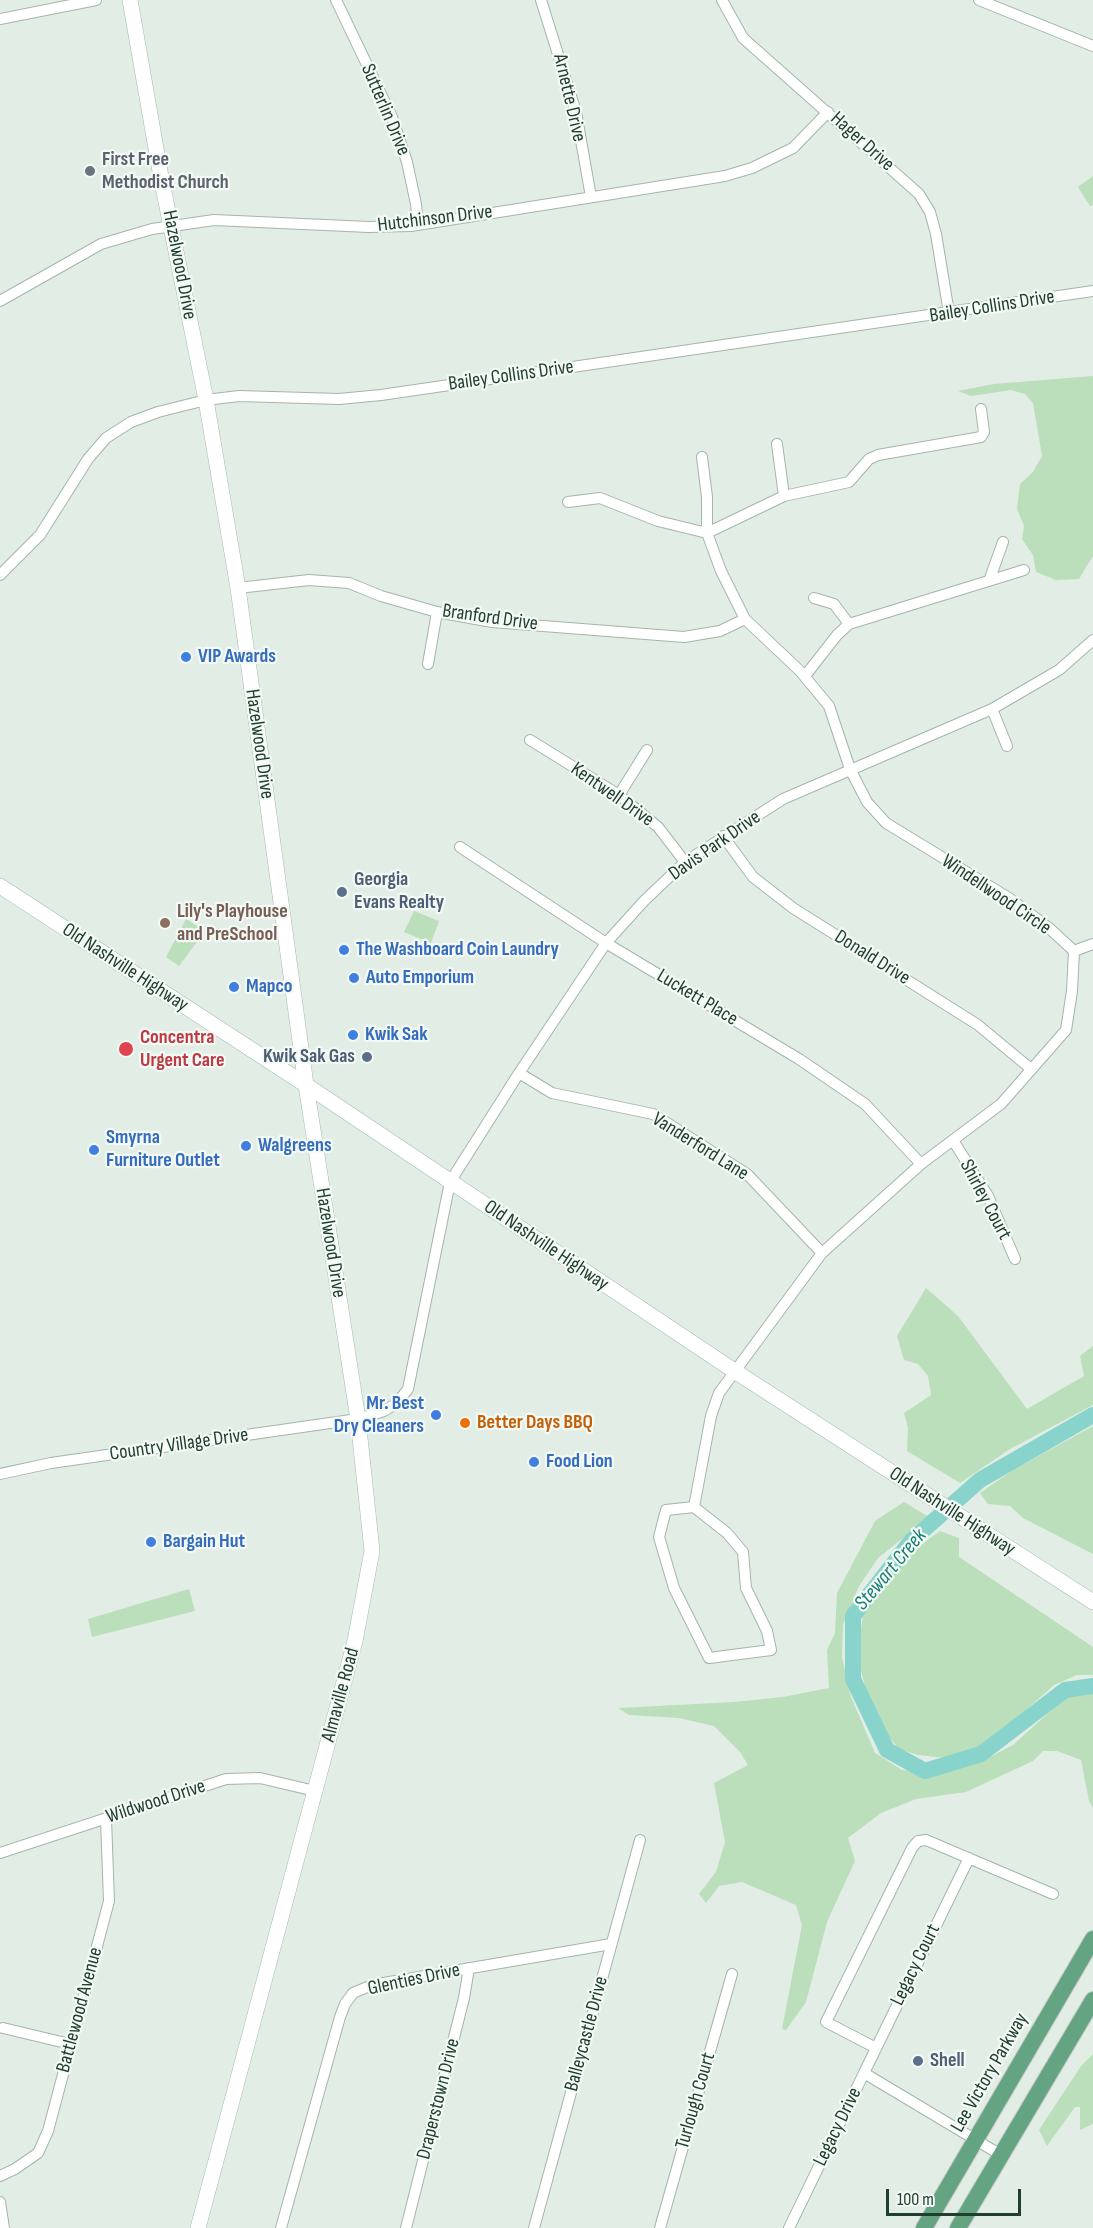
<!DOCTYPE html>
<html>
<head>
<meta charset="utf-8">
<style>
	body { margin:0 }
	#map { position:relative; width:1093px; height:2228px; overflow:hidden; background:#e2ede5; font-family:"Sofia Sans Condensed",sans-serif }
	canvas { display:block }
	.scale { position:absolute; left:886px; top:2189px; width:135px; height:27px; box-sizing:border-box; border:3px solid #213f2f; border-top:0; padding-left:8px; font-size:18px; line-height:21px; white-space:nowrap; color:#213f2f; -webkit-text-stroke:4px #f3f9f5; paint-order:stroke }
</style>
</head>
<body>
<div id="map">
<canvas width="1093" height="2228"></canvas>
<div class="scale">100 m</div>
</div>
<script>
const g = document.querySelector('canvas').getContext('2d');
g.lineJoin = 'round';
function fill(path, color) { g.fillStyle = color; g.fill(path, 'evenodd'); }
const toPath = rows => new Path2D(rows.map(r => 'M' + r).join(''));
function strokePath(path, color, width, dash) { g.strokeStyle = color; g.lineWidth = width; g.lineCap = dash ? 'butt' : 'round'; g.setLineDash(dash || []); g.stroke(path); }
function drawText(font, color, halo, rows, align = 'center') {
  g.font = font + ' "Sofia Sans Condensed",sans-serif'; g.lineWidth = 4.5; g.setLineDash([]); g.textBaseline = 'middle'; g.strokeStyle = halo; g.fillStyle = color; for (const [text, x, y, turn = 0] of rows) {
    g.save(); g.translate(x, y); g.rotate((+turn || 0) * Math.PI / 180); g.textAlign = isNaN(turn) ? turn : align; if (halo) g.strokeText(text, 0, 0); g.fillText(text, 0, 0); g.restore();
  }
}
fill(toPath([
	[1093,176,1093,205,1090,206,1078,187],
	[1093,376,1093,556,1079,579,1056,580,1036,572,1033,555,1022,539,1024,526,1017,509,1020,484,1033,472,1042,456,1033,403,1025,394,1011,390,971,396,958,391,994,384],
	[414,911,439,921,431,943,404,932],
	[186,919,205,931,179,966,166,957],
	[926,1288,958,1316,1027,1409,1084,1376,1080,1356,1093,1346,1093,1405,1010,1449,960,1483,907,1451,908,1428,904,1413,931,1395,928,1376,918,1364,904,1360,897,1336],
	[1093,1426,1093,1554,1023,1518,1010,1506,988,1504,980,1493,1013,1470],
	[904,1502,929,1517,878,1558,859,1586,843,1625,842,1657,851,1697,875,1753,902,1770,937,1773,980,1762,1013,1745,1068,1695,1093,1690,1093,1808,1089,1801,1081,1760,1057,1751,1043,1751,1033,1761,966,1792,916,1799,881,1813,848,1838,855,1861,827,1922,806,2002,786,2030,782,2029,802,1925,796,1905,742,1882,719,1886,706,1903,699,1894,716,1872,725,1842,714,1783,748,1765,740,1752,714,1726,679,1718,629,1715,618,1708,734,1702,783,1697,829,1688,827,1650,835,1633,837,1593,875,1521],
	[940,1531,959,1538,959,1557,1093,1647,1093,1675,1077,1675,1054,1685,996,1737,974,1751,948,1758,918,1755,899,1749,881,1727,866,1691,857,1654,863,1615,909,1554],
	[189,1589,195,1611,92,1637,88,1619],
	[1093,2054,1093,2124,1080,2130,1080,2107,1075,2107,1047,2146,1039,2130,1081,2066]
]), '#badfba');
strokePath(toPath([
	[1093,1415,980,1480,911,1541,853,1616,853,1679,887,1750,925,1771,981,1754,1065,1690,1093,1686]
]), '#88d4cc', 16);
const street = toPath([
	[336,0,392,117,407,162,416,204,418,225],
	[541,0,576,112,591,197],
	[722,0,743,38,919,194,930,212,936,234,949,313],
	[979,0,1093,46],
	[0,19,96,0],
	[0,301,101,244,152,229,214,220,369,227,411,226,725,176,752,168,793,148,828,112],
	[777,444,784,496],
	[702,457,707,497,707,533,784,496,849,482,869,459,878,455,981,437,984,432,981,409],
	[568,502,600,498,658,521,707,533,721,571,745,619,800,671,829,706,850,769,867,802,886,823,1009,898,1049,928,1074,951,1072,991,1066,1030,1001,1104,921,1164,822,1253,719,1393,711,1416,694,1507,666,1510,659,1537,674,1588,709,1658,771,1650,767,1631,746,1588,743,1552,727,1533,694,1507],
	[0,575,40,535,88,459,106,438,131,422,158,412,206,400,239,396,339,399,381,395,1093,291],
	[989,581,1003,542],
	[238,588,309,580,349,583,381,596,437,612,492,622,684,637,720,631,745,619],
	[814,598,834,604,849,624],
	[428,664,437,612],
	[805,676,837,635,849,624,1024,570],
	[992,709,1007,746],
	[530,740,619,795,658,827,685,862],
	[619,795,647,750],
	[723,836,753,877,793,908,978,1025,1031,1069],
	[460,847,606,943,799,1059,865,1104,921,1164],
	[1074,951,1093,944],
	[519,1073,552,1093,653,1114,747,1174,822,1253],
	[954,1142,988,1196,1015,1259],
	[0,1474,51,1463,358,1419,384,1411,397,1403,408,1389,450,1182,519,1073,606,943,644,901,685,862,783,799,992,709,1059,670,1093,640],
	[0,1853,226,1779,260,1778,315,1791],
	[3,2028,70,2044],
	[876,2048,826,2022,912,1848,918,1841,926,1840,1053,1894],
	[864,2073,969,1858],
	[0,2176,15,2169,38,2153,48,2131,109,1901,106,1819],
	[0,2202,4,2228],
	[281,2228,340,2017,345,2004,353,1993,372,1985,611,1944],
	[406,2228,464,1998,469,1968],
	[534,2228,640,1840],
	[660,2228,732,1974],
	[789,2228,864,2073,1001,2155]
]);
const secondary = toPath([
	[130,0,161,177,206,400,238,588,306,1085,358,1419,372,1551,355,1641,198,2228],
	[0,886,306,1085,736,1372,1093,1602]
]);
const primary = toPath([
	[924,2228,1093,1939],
	[958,2228,1093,2000]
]);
strokePath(street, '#a4b5ab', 12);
strokePath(secondary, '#a3bcad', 16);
strokePath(primary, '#c1c9c5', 18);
strokePath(street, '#fff', 10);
strokePath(secondary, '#fff', 15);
strokePath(primary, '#65a483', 16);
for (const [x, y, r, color] of [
	[90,171,6,"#6b7280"],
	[186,657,6,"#3f7fe0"],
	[342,892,6,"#5c6f8a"],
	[165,923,6,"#8d6e63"],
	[344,950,6,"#3f7fe0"],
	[354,978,6,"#3f7fe0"],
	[234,987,6,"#3f7fe0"],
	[353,1035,6,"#3f7fe0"],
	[126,1049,8,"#e0444e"],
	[367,1057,6,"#5c6f8a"],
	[246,1146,6,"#3f7fe0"],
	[94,1150,6,"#3f7fe0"],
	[436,1415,6,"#3f7fe0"],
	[465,1423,6,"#e8710a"],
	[534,1462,6,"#3f7fe0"],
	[151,1542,6,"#3f7fe0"],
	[918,2061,6,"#5c6f8a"]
]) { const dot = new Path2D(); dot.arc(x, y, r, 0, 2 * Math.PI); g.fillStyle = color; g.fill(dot); strokePath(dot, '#f3f9f5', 2); }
drawText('20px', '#213f2f', '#f3f9f5', [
	["Arnette Drive",569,98,77],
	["Sutterlin Drive",385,110,67],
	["Hager Drive",862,142,42],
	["Hutchinson Drive",435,219,-7],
	["Hazelwood Drive",179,265,79],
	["Bailey Collins Drive",992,307,-9],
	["Bailey Collins Drive",511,376,-8],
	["Branford Drive",490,618,8],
	["Hazelwood Drive",259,744,82],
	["Kentwell Drive",612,795,35],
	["Davis Park Drive",715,846,-35],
	["Windellwood Circle",996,895,34],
	["Donald Drive",872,958,32],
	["Old Nashville Highway",125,968,33],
	["Luckett Place",697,998,31],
	["Vanderford Lane",700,1147,32],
	["Shirley Court",985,1200,62],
	["Hazelwood Drive",330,1243,81],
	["Old Nashville Highway",546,1246,34],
	["Country Village Drive",179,1445,-8],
	["Old Nashville Highway",952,1512,33],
	["Almaville Road",341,1695,-75],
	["Wildwood Drive",156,1802,-18],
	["Legacy Court",916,1965,-64],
	["Glenties Drive",414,1980,-12],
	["Battlewood Avenue",80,2010,-75],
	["Balleycastle Drive",587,2034,-75],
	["Lee Victory Parkway",990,2073,-60],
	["Draperstown Drive",439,2099,-76],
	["Turlough Court",696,2101,-74],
	["Legacy Drive",838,2127,-64]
]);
drawText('bold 20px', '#5b616d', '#f3f9f5', [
	["First Free",102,160],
	["Methodist Church",102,183]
], 'left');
drawText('bold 20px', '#366cbe', '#f3f9f5', [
	["VIP Awards",198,657],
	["The Washboard Coin Laundry",356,950],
	["Auto Emporium",366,978],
	["Mapco",246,987],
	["Kwik Sak",365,1035],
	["Smyrna",106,1138],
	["Furniture Outlet",106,1161],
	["Walgreens",258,1146],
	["Mr. Best",424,1404,"right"],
	["Dry Cleaners",424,1427,"right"],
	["Food Lion",546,1462],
	["Bargain Hut",163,1542]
], 'left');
drawText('bold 20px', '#4e5e75', '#f3f9f5', [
	["Georgia",354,880],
	["Evans Realty",354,903],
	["Kwik Sak Gas",355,1057,"right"],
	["Shell",930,2061]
], 'left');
drawText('bold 20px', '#785e54', '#f3f9f5', [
	["Lily's Playhouse",177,912],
	["and PreSchool",177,935]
], 'left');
drawText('bold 20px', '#be3a42', '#f3f9f5', [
	["Concentra",140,1038],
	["Urgent Care",140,1061]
], 'left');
drawText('bold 20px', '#c56008', '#f3f9f5', [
	["Better Days BBQ",477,1423]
], 'left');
drawText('italic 21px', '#197e74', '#f3f9f5', [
	["Stewart Creek",891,1570,-50]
]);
</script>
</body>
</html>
